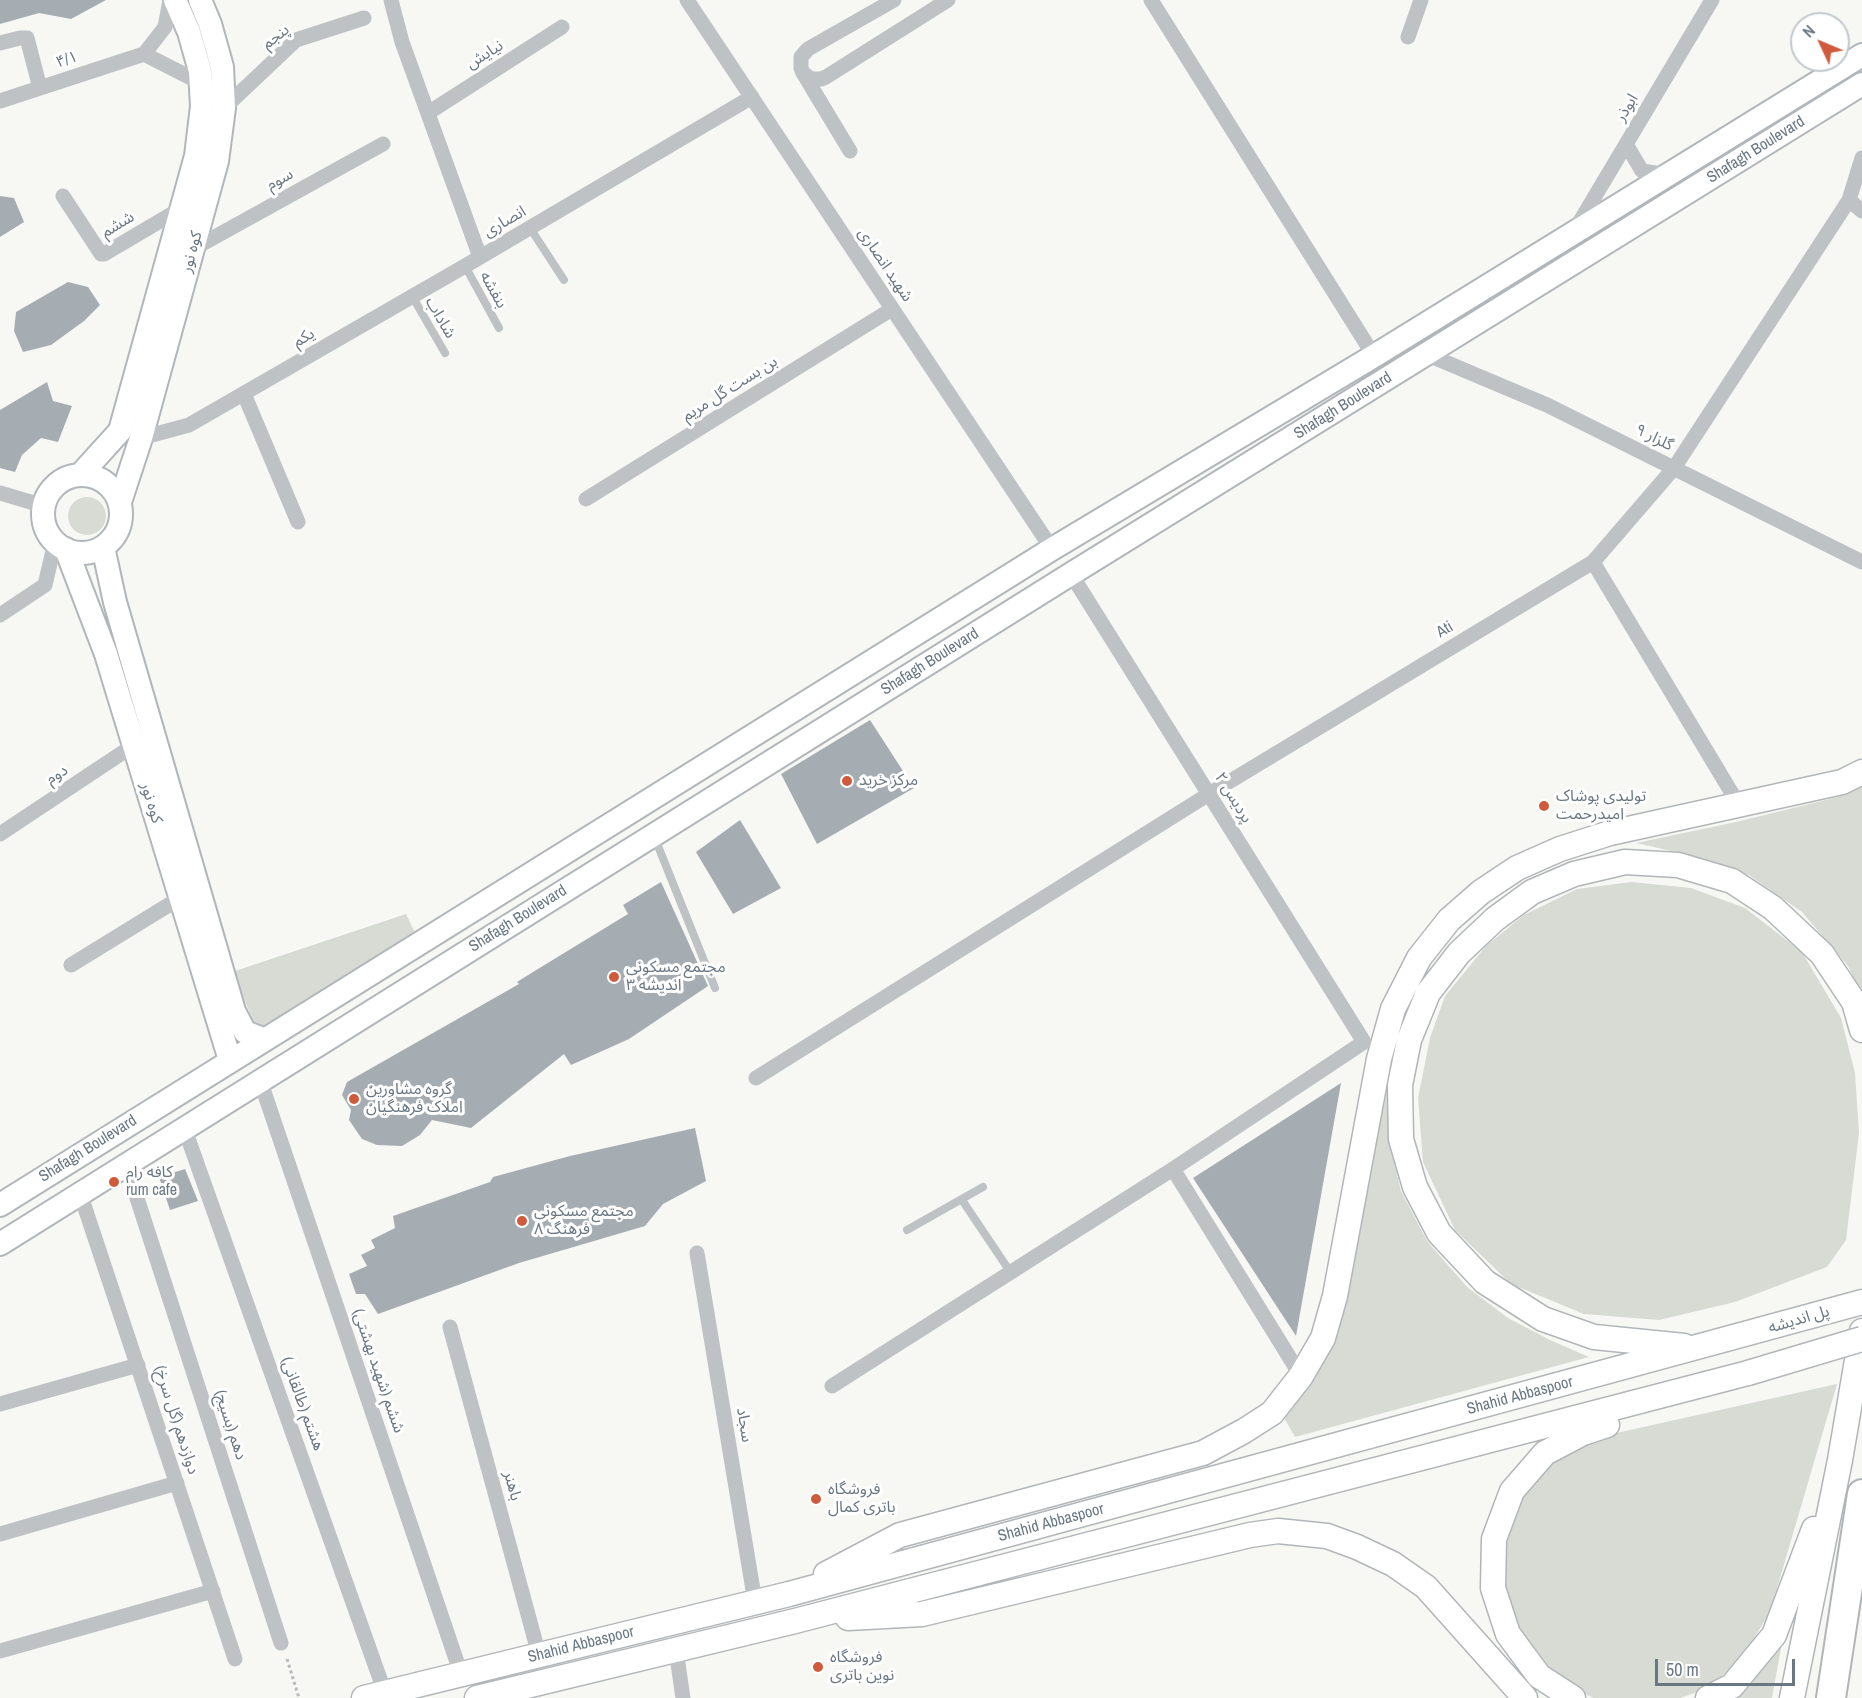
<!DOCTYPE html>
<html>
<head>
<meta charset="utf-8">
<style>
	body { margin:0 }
	#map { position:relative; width:1862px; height:1698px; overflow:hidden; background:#f7f7f4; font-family:"Archivo Narrow",sans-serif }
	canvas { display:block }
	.north { position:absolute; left:1790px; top:12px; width:60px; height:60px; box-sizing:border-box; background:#fff; border:2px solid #c3c9cd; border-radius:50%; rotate:314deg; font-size:16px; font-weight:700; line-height:24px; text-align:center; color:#697782 }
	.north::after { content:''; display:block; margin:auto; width:21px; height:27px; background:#cf5b3c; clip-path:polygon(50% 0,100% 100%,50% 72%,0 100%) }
	.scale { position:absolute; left:1655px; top:1659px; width:140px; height:27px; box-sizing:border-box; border:3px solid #697782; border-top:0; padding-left:8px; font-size:18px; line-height:21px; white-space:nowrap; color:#697782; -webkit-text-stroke:4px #fff; paint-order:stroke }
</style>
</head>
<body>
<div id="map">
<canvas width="1862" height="1698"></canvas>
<div class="north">N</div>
<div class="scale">50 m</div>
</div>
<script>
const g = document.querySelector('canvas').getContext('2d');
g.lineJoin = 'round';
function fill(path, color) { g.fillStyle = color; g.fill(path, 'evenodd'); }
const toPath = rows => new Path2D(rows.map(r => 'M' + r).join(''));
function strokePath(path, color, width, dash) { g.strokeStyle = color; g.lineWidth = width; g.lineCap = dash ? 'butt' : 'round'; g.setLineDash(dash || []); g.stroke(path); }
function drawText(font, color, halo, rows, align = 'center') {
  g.font = font + ' "Archivo Narrow","Noto Sans Arabic",sans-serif'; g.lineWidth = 6; g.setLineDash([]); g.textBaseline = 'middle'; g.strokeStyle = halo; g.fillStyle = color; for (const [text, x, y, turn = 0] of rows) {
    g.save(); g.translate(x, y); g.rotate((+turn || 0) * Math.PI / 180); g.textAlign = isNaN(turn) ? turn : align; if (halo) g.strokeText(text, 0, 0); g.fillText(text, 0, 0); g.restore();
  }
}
fill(toPath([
	'68 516a19 19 0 1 1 38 0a19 19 0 1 1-38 0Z',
	[1862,785,1862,996,1848,966,1802,912,1749,875,1680,853,1636,843,1736,822,1838,797],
	[1631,882,1691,888,1745,908,1802,952,1841,1018,1855,1073,1859,1133,1846,1240,1827,1267,1735,1302,1659,1320,1584,1314,1511,1284,1455,1230,1423,1162,1418,1098,1430,1038,1445,996,1486,946,1524,915,1577,889],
	[406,914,417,937,259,1033,232,972],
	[1391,1073,1389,1142,1401,1191,1427,1241,1467,1287,1508,1318,1550,1340,1589,1357,1295,1437,1283,1416,1371,1165],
	[1837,1384,1770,1612,1741,1660,1706,1689,1680,1698,1594,1698,1559,1682,1524,1643,1503,1599,1502,1555,1513,1511,1544,1471,1579,1444,1612,1434],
	[1783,1637,1772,1698,1723,1698]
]), '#d7dbd4');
fill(toPath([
	[0,0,106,0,71,19,39,13,0,24],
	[0,196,14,198,24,222,0,237],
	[68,282,88,287,100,305,84,321,51,345,23,352,14,331,16,312],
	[47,382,53,401,72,406,58,442,41,438,22,455,15,472,0,468,0,410],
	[870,720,914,788,817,844,781,774],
	[740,820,781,888,733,914,696,852],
	[661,882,708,986,629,1039,571,1065,564,1054,471,1128,432,1120,420,1135,402,1146,377,1145,362,1139,349,1120,351,1110,342,1095,347,1082,519,984,517,982,533,972,628,914,623,905],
	[1341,1083,1296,1336,1193,1178],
	[695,1128,706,1181,663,1204,645,1226,519,1263,378,1314,365,1294,356,1294,349,1274,367,1266,361,1255,375,1248,371,1240,395,1228,393,1216,490,1182,493,1177,570,1156],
	[185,1169,198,1201,170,1210,159,1177]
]), '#a6adb2');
const secondary = toPath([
	[81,474,120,431,196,156,202,106,200,71,189,32,175,0],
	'43 514a39 39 0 1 1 78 0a39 39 0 1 1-78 0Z',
	[120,502,141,438,217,161,224,108,222,67,210,24,200,0],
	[103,547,115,602,234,1011,245,1032,263,1039],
	[66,549,106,654,230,1060],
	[0,1205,1052,549,1374,356,1862,55],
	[0,1244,1071,574,1862,84]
]);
const primary = toPath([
	[1684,1346,1594,1337,1543,1319,1485,1282,1439,1233,1415,1187,1401,1139,1400,1085,1409,1040,1428,993,1459,953,1495,919,1532,892,1574,874,1625,862,1678,865,1732,881,1773,908,1822,954,1854,1002,1862,1030],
	[826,1574,900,1535,1203,1453,1244,1431,1272,1413,1301,1376,1323,1338,1335,1296,1379,1059,1393,1009,1419,958,1449,920,1481,892,1517,868,1560,849,1610,833,1842,782,1862,772],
	[848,1618,922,1614,1250,1535,1278,1531,1327,1536,1357,1547,1393,1564,1426,1587,1525,1698],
	[364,1698,789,1594,1862,1302],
	[477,1698,795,1621,1748,1373],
	[1573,1698,1539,1676,1508,1634,1493,1588,1494,1539,1512,1491,1545,1453,1583,1433,1607,1425],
	[1708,1698,1732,1686,1774,1635,1814,1529],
	[1792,1698,1840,1460,1862,1331]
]);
const highway = toPath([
	[1831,1698,1862,1494]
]);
strokePath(secondary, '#b1b6ba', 26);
strokePath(primary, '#b2b6b9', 27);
strokePath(highway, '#b2b5b8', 32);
strokePath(toPath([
	[287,1659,299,1698]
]), '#b8bbbd', 3, [3, 3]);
strokePath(toPath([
	[530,228,564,280],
	[465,266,499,328],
	[412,296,445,353],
	[654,836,715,988],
	[962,1200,1011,1273],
	[907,1230,983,1187]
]), '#bec2c5', 8);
strokePath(toPath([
	[391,0,402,42,480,257],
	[687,0,1052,549],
	[894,0,808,49,801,57,801,68,803,73,811,79,821,79,826,77,948,0],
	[1151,0,1374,356],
	[1408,37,1421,0],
	[0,43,20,38,27,38,40,88],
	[144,54,201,83],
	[144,54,165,27,170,0],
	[803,73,850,151],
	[0,101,144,54],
	[224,108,296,40,364,18],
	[428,113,562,27],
	[1626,144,1642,171,1668,175],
	[63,196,101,254,104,254,182,208],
	[1849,200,1862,211],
	[1576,228,1712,0],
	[193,249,383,144],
	[1426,354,1547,405,1862,562],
	[244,394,298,522],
	[141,438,189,425,465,266,752,97],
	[0,493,44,506],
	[586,499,892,309],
	[1593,562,1739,805],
	[1071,574,1364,1042,1173,1169,1301,1376],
	[0,615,45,585,55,542],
	[0,834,134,745],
	[71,965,180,898],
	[756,1078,1209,794,1593,562,1674,468,1849,200,1862,158],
	[260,1080,461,1674],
	[184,1127,385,1693],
	[126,1164,281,1643],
	[80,1193,235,1659],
	[697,1253,755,1602],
	[450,1327,539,1655],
	[832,1386,1173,1169],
	[0,1404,138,1365],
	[0,1534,177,1483],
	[676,1650,683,1698],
	[0,1651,213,1591]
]), '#bec2c5', 15);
strokePath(secondary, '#fff', 22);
strokePath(primary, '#fff', 24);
strokePath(highway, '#fff', 28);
const primaryBridge = toPath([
	[1748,1373,1862,1339]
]);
strokePath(primaryBridge, '#b2b6b9', 27, []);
strokePath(primaryBridge, '#fff', 24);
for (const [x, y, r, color] of [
	[847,781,6,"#cf5b3c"],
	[1544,806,6,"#cf5b3c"],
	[614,977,6,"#cf5b3c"],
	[354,1099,6,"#cf5b3c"],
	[114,1182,6,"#cf5b3c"],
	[522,1221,6,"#cf5b3c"],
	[816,1499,6,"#cf5b3c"],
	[818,1667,6,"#cf5b3c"]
]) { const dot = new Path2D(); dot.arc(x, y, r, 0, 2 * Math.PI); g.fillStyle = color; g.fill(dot); strokePath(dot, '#fff', 2); }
drawText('16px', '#697782', '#fff', [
	["پنجم",276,37,-38],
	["نیایش",485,55,-32],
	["۴/۱",67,60,-18],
	["ابوذر",1627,108,-59],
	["Shafagh Boulevard",1756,150,-32],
	["سوم",280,180,-29],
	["انصاری",505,222,-30],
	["ششم",118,225,-31],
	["کوه نور",192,252,-75],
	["شهید انصاری",885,265,56],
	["بنفشه",493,290,61],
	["شاداب",440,318,60],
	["یکم",304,338,-30],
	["بن بست گل مریم",730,389,-32],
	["Shafagh Boulevard",1343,406,-32],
	["گلزار ۹",1654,438,27],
	["Ati",1445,630,-31],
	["Shafagh Boulevard",930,662,-32],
	["دوم",57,775,-33],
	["پردیس ۲",1233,798,58],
	["کوه نور",151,803,73],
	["Shafagh Boulevard",518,919,-32],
	["Shafagh Boulevard",88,1149,-32],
	["پل اندیشه",1799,1320,-16],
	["ششم (شهید بهشتی)",378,1371,71],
	["Shahid Abbaspoor",1520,1396,-15],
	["هشتم (طالقانی)",302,1404,70],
	["دوازدهم (گل سرخ)",176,1420,72],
	["دهم (بسیج)",230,1425,72],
	["سجاد",744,1425,81],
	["باهنر",512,1486,75],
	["Shahid Abbaspoor",1051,1523,-15],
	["Shahid Abbaspoor",581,1645,-14]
]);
drawText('16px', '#697782', '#fff', [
	["مرکز خرید",859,781],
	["تولیدی پوشاک",1556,797],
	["امیدرحمت",1556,815],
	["مجتمع مسکونی",626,968],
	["اندیشه ۳",626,986],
	["گروه مشاورین",366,1090],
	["املاک فرهنگیان",366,1108],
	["کافه رام",126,1173],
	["rum cafe",126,1191],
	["مجتمع مسکونی",534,1212],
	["فرهنگ ۸",534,1230],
	["فروشگاه",828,1490],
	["باتری کمال",828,1508],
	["فروشگاه",830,1658],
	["نوین باتری",830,1676]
], 'left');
</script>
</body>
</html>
